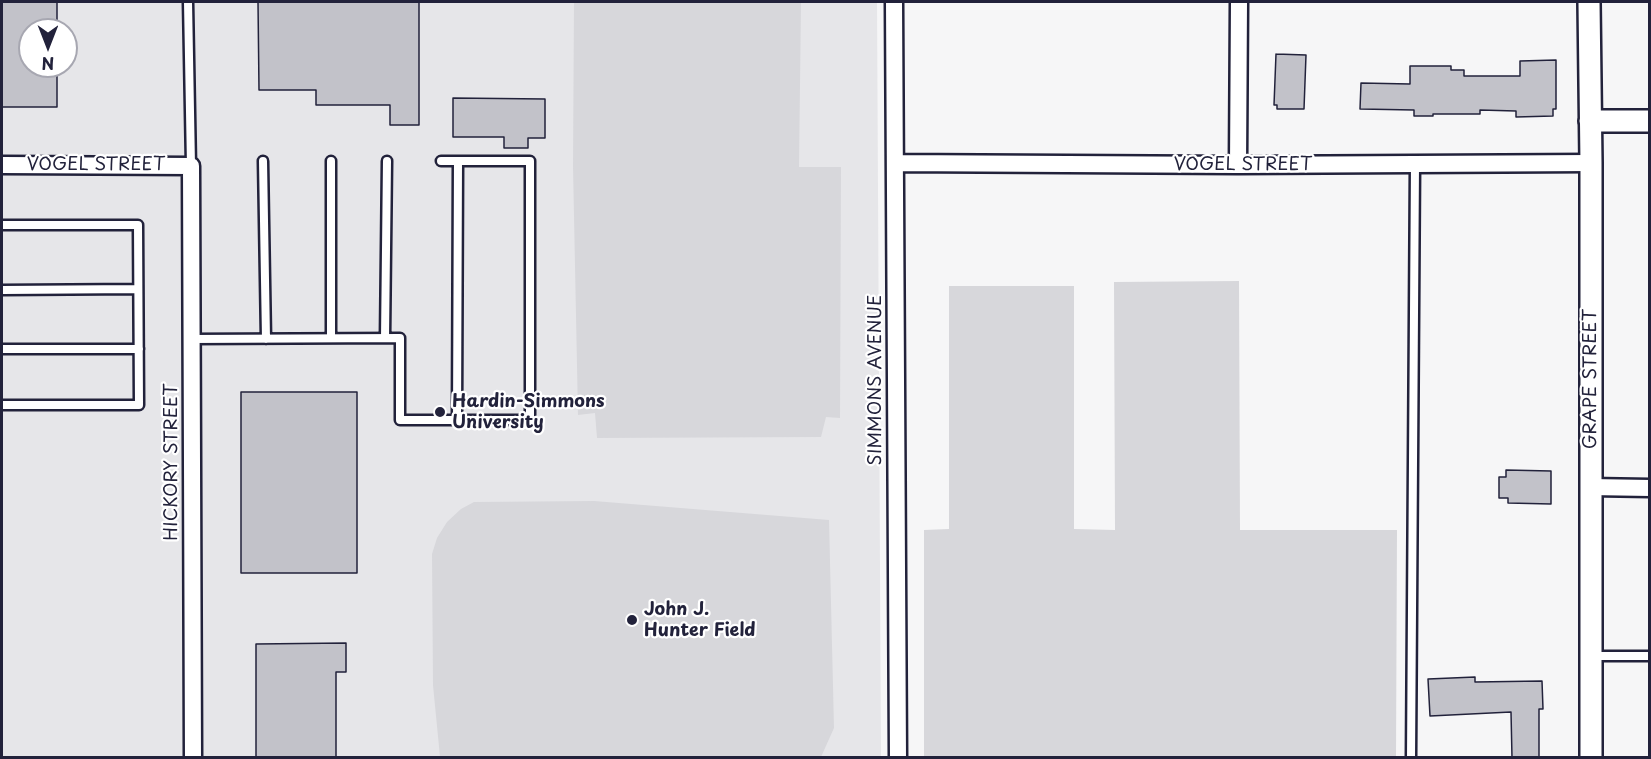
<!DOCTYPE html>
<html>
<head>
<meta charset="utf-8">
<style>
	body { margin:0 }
	#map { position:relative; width:1651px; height:759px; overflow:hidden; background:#f6f6f7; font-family:"Playpen Sans",sans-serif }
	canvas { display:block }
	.frame { position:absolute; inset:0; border:3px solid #22223b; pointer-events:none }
	.north { position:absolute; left:18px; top:18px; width:60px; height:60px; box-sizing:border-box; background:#fff; border:2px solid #a7a7b1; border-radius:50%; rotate:180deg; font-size:16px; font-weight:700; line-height:24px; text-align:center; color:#22223b }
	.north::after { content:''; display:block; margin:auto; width:21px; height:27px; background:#22223b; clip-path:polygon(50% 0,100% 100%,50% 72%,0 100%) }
</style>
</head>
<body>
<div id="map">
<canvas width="1651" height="759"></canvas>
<div class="frame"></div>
<div class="north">N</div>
</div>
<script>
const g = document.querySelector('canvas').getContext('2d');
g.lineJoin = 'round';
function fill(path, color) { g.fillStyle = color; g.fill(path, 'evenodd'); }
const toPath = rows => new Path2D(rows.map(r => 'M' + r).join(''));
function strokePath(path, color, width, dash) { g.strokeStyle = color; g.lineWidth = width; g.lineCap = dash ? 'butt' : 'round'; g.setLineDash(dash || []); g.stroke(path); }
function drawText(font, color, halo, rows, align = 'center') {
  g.font = font + ' "Playpen Sans",sans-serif'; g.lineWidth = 4.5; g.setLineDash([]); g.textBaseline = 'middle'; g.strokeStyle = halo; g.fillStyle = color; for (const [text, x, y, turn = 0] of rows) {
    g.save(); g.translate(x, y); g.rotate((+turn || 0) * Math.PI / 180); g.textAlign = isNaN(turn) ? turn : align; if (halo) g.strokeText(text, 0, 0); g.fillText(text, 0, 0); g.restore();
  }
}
fill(toPath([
	[2,2,877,2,881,757,2,757],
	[30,30,66,30,66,66,30,66]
]), '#e6e6e9');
fill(toPath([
	[574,2,801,2,799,167,841,167,840,418,826,417,821,437,597,438,595,413,578,415,573,166],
	[1239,281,1240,530,1397,530,1396,757,924,757,924,530,949,529,949,286,1074,286,1074,529,1115,530,1114,282],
	[594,501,829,520,834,728,821,757,440,757,433,685,432,554,437,538,447,522,461,509,474,502]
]), '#d7d7db');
const building = toPath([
	[2,2,57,2,57,30,30,30,30,66,57,66,57,107,2,107,2,2],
	[258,2,419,2,419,125,390,125,390,105,316,105,316,90,259,90,258,2],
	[1276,54,1306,55,1304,109,1277,109,1277,105,1274,105,1276,54],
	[1556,60,1556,109,1553,109,1553,116,1516,117,1516,111,1480,110,1480,114,1433,114,1433,116,1414,116,1414,110,1360,109,1361,83,1410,84,1410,66,1451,66,1451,70,1464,70,1464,76,1520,76,1520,61,1556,60],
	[453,98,545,99,545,138,528,138,528,148,504,148,504,137,453,137,453,98],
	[241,392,357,392,357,573,241,573,241,392],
	[1506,470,1551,471,1551,504,1508,503,1508,498,1499,498,1499,477,1506,477,1506,470],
	[346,643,346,672,336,672,336,758,256,758,256,644,346,643],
	[1475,677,1475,682,1542,681,1543,709,1539,709,1539,757,1512,758,1511,712,1430,716,1428,679,1475,677]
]);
fill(building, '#c2c2c9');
strokePath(building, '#22223b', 1.5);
const service = toPath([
	[188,2,191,166],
	[263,161,266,339],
	[331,161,331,338],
	[2,225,138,225,139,405,2,405],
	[2,290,138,289],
	[385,338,387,161],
	[191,339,400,338,400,420,530,420,530,161,441,161],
	[2,349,139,349],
	[457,420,458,161],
	[1590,656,1650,656],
	[1411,758,1415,164]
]);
const minor = toPath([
	[894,2,898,758],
	[895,163,1238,165,1591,163],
	[2,165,191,166,193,758],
	[1238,165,1239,2],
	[1590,487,1650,488]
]);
const tertiary = toPath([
	[1589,2,1591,163,1591,758],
	[1590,121,1650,121]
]);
strokePath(service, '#22223b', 13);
strokePath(minor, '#22223b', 21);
strokePath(tertiary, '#22223b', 26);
strokePath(service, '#fff', 8);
strokePath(minor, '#fff', 16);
strokePath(tertiary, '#fff', 21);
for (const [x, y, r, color] of [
	[440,412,6,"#22223b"],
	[632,620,6,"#22223b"]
]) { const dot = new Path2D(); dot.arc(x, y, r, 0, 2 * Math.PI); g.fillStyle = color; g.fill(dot); strokePath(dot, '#fff', 2); }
drawText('18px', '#22223b', '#fff', [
	["VOGEL STREET",96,165],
	["VOGEL STREET",1243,165],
	["GRAPE STREET",1591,379,-90],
	["SIMMONS AVENUE",876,380,-90],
	["HICKORY STREET",172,462,-90]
]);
drawText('bold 18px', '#22223b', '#fff', [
	["Hardin-Simmons",452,402],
	["University",452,423],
	["John J.",644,610],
	["Hunter Field",644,631]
], 'left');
</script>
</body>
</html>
